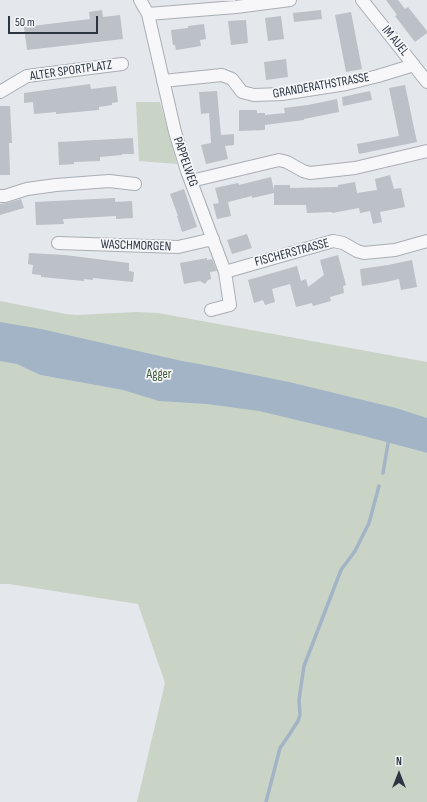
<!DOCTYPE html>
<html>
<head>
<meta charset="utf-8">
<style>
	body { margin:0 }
	#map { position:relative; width:427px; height:802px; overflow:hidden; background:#e4e7eb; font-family:"Sofia Sans Condensed",sans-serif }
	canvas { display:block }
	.north { position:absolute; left:379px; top:754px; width:40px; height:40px; -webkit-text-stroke:3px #f4f6f8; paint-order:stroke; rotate:0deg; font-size:11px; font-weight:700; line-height:16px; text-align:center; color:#2d3442 }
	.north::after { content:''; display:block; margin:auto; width:14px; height:18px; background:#2d3442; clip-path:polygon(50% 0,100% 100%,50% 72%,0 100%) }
	.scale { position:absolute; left:8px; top:16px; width:90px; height:18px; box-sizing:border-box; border:2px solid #2d3442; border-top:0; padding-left:5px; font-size:12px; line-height:14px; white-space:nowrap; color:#2d3442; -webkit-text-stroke:3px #f4f6f8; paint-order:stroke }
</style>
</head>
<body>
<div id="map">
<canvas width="427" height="802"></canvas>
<div class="north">N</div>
<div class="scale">50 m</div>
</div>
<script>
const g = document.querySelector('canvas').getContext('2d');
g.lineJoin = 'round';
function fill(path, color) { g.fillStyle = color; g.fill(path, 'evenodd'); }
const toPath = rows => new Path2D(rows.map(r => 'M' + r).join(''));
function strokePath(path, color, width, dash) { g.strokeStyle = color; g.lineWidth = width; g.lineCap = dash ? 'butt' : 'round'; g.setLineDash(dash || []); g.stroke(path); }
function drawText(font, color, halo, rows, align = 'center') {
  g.font = font + ' "Sofia Sans Condensed",sans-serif'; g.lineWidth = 3.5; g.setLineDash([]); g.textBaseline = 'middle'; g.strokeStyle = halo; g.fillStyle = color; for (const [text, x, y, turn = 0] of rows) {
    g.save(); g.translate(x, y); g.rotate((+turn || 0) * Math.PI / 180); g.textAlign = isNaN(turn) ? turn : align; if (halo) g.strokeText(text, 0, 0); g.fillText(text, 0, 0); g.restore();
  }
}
fill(toPath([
	[136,102,160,102,177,164,139,161],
	[0,301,66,314,77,315,136,312,158,313,427,362,427,452,389,443,427,453,427,802,137,802,165,683,138,604,9,584,0,584],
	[22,366,110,383,124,390,40,375]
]), '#c9d4c6');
fill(toPath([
	[0,322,41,329,182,361,210,366,289,382,396,408,427,418,427,453,364,436,259,411,207,404,159,401,123,390,40,375,17,364,0,361]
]), '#a3b4c7');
strokePath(toPath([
	[383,473,388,443,391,439],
	[266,802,280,748,287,738,298,721,300,715,299,700,304,666,341,570,355,551,369,523,379,486]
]), '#a3b4c7', 3.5);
fill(toPath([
	[386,0,398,0,405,9,408,7,427,31,427,33,415,42,395,16,397,15],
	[102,10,103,17,120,15,123,39,27,50,24,27,90,19,89,12],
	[321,10,322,19,294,22,293,13],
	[351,12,362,69,346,72,335,15],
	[281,16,284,39,268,41,265,18],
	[246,20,248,43,231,45,228,21],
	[204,24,206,39,200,40,201,46,176,50,175,45,173,45,171,30,188,28,188,26],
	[286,59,288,77,266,80,264,62],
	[90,84,91,89,116,86,118,102,112,103,112,105,99,107,99,110,56,114,56,112,34,114,33,102,24,103,24,93],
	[405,85,417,142,359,154,357,144,399,136,389,88],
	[217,91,221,135,234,134,234,145,225,146,228,159,206,164,201,145,211,143,209,113,201,114,199,92],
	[370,91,372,100,343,106,342,97],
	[337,99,339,112,304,119,304,120,265,125,265,130,239,131,239,110,257,110,257,113,265,113,265,115,285,113,284,108,308,105],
	[0,106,10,106,12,143,9,143,10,175,0,175],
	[133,138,134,154,122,154,122,155,100,157,100,161,74,162,74,164,59,165,58,142],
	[390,175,394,189,401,188,405,207,380,212,382,222,373,224,370,211,360,213,359,208,332,213,332,212,307,213,306,205,274,205,274,193,252,198,252,196,228,202,231,216,217,219,213,204,219,203,215,188,238,183,239,185,271,177,274,191,274,185,290,185,290,188,338,187,338,185,355,182,357,193,377,190,375,179],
	[184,189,197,227,182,232,177,216,178,216,170,194],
	[115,198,115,202,132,201,133,218,116,219,116,216,63,219,64,224,36,225,35,202],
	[21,199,24,208,0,215,0,204,7,203],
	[247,234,252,248,232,254,227,240],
	[29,253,65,255,129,263,129,271,134,272,133,282,93,278,93,280,84,279,84,281,41,277,41,275,32,274,33,265,28,264],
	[338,255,346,285,343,286,344,293,330,297,331,301,313,306,312,303,296,307,290,284,272,289,275,302,265,305,263,300,254,303,248,280,297,266,301,281,306,279,308,287,324,275,320,260],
	[207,258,207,260,212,259,217,271,210,272,211,279,208,280,205,284,200,281,184,284,180,263],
	[412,260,417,287,401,290,399,279,386,282,362,286,360,269,388,265]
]), '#bcc0c7');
const minor = toPath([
	[140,0,148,14,175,132,187,171,225,272,230,305,211,310],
	[362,0,427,82],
	[148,14,236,7,290,0],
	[163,81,222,75,232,79,242,92,254,95,282,94,346,84,378,76,414,65],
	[0,92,27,76,122,64],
	[191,181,279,160,287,162,303,171,310,173,355,168,427,151],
	[0,196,5,196,27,189,56,185,109,181,135,184],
	[58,243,178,247,213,239],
	[225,272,333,241,343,243,357,251,364,253,395,250,427,241]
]);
strokePath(minor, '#a9aeb5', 14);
strokePath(minor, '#f7f7f9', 12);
drawText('13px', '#2d3442', '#f4f6f8', [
	["IM AUEL",395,41,51],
	["ALTER SPORTPLATZ",71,71,-8],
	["GRANDERATHSTRASSE",321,86,-10],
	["PAPPELWEG",185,162,71],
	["WASCHMORGEN",136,246,2],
	["FISCHERSTRASSE",292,253,-15]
]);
drawText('13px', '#425c3c', '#f4f6f8', [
	["Agger",159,375]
]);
</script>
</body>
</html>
